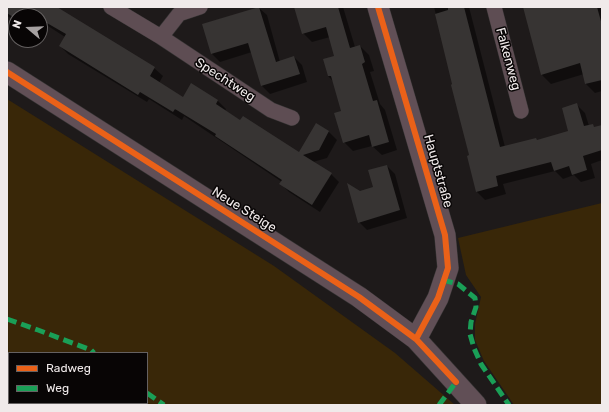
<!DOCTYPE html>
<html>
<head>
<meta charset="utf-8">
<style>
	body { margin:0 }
	#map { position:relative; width:609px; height:412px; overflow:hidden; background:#1e1a1a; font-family:Rubik,sans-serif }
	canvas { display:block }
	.frame { position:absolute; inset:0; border:8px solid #f0eaea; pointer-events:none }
	.legend { position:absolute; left:8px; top:352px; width:140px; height:52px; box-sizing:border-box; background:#080505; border:1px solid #656161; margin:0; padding:5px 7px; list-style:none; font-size:12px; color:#f0eaea }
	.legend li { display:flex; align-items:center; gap:8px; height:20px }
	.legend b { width:20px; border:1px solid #656161 }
	.north { position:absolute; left:8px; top:8px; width:40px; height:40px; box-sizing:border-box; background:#080505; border:1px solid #656161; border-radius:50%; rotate:289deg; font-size:11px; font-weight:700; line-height:16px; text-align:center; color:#f0eaea }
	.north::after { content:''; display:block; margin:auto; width:14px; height:18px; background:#a6a1a1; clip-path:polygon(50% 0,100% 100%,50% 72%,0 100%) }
</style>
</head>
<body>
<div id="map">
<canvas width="609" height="412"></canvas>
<div class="frame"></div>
<ul class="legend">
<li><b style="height:5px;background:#ea6118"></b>Radweg</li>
<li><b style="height:5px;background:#1a9f57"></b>Weg</li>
</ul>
<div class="north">N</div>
</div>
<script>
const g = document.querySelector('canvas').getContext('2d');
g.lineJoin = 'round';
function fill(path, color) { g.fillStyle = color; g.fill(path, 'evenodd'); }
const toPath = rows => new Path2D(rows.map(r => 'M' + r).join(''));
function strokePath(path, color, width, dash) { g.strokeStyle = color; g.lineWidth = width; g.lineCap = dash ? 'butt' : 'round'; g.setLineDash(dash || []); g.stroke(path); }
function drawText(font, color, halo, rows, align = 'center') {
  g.font = font + ' Rubik,sans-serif'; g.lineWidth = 3; g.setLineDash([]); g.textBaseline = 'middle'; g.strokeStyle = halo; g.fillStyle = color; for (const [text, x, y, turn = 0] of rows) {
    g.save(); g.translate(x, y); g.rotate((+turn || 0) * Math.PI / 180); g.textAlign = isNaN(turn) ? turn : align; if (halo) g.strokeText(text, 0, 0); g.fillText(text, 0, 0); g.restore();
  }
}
fill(toPath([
	[7,99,274,266,395,353,455,405,7,405],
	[9,353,147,353,147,403,9,403],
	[602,203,602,405,514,405,484,361,475,340,475,324,481,297,466,275,458,238]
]), '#392708');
fill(toPath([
	[7,7,54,7,154,68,163,76,159,83,183,98,192,85,218,101,226,109,225,111,241,121,299,154,317,125,329,132,337,140,327,158,313,162,331,174,339,182,320,212,289,192,281,184,282,182,184,116,182,120,149,99,147,102,68,54,60,46,65,37,48,26,42,37,40,36,40,16,16,16,16,21,7,16],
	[295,7,343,7,355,47,360,46,369,55,374,71,370,72,380,104,385,110,397,150,382,155,372,146,353,151,344,142,342,111,333,81,328,76,335,56,330,37,312,42,303,33],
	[434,7,469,7,505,147,536,139,538,141,570,132,577,105,585,113,589,126,592,125,595,128,602,126,602,160,591,164,595,178,581,182,574,175,563,179,555,171,503,184,506,194,485,200,477,192,454,85],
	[524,7,602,7,602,91,595,93,586,84,584,74,551,84,542,75],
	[259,8,267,15,280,62,294,57,302,65,307,82,270,94,262,86,252,52,220,62,212,54,203,24],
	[387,166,395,174,407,218,367,230,359,222,374,188]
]), '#0007');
fill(toPath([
	[7,7,57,7,155,67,150,76,183,97,191,83,218,100,216,104,240,120,243,116,299,152,316,123,329,131,319,150,303,155,332,173,312,205,279,184,282,180,215,136,216,134,175,109,177,106,173,112,140,92,138,95,59,46,66,34,40,19,40,16,16,16,16,19,7,13],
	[259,7,276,62,294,56,300,74,261,86,248,43,211,54,202,24],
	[294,7,338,7,350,48,360,45,365,62,362,64,373,101,377,100,389,142,372,147,369,135,343,143,334,113,341,111,331,76,328,76,323,59,334,56,326,27,302,34],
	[448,7,464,7,500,147,536,138,537,140,568,131,562,108,577,103,584,126,593,124,594,127,602,125,602,150,583,156,587,170,572,175,569,166,554,171,551,162,496,176,498,186,476,192,467,156,469,155,451,85,452,84,435,14,448,10],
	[523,7,597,7,602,25,602,80,585,84,580,63,541,75],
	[387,165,400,210,358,223,347,183,360,191,373,187,368,170]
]), '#373433');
const street = toPath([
	[111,7,161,37,179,14,200,7],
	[494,7,521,111],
	[161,37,271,110,292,118]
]);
const secondary = toPath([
	[378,7,445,235,448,268,438,298,416,339],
	[7,72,359,297,416,339,476,405]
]);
strokePath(street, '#363434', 16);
strokePath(secondary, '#363434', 22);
strokePath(street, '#5e4d53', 15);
strokePath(secondary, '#614f56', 21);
strokePath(toPath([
	[443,280,458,284,475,298,476,307,471,322,470,334,474,348,481,364,509,405],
	[7,319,38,330,91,350,94,353],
	[147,393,164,405],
	[439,405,456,382]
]), '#1a9f57', 5, [10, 5]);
strokePath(toPath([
	[378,7,445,235,448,268,438,298,416,339],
	[7,72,359,297,416,339,456,382]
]), '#ea6118', 6);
drawText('13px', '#f0eaea', '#080505', [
	["Falkenweg",508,59,75],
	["Spechtweg",225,80,33],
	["Hauptstraße",438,171,74],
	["Neue Steige",244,210,32]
]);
</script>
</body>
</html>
